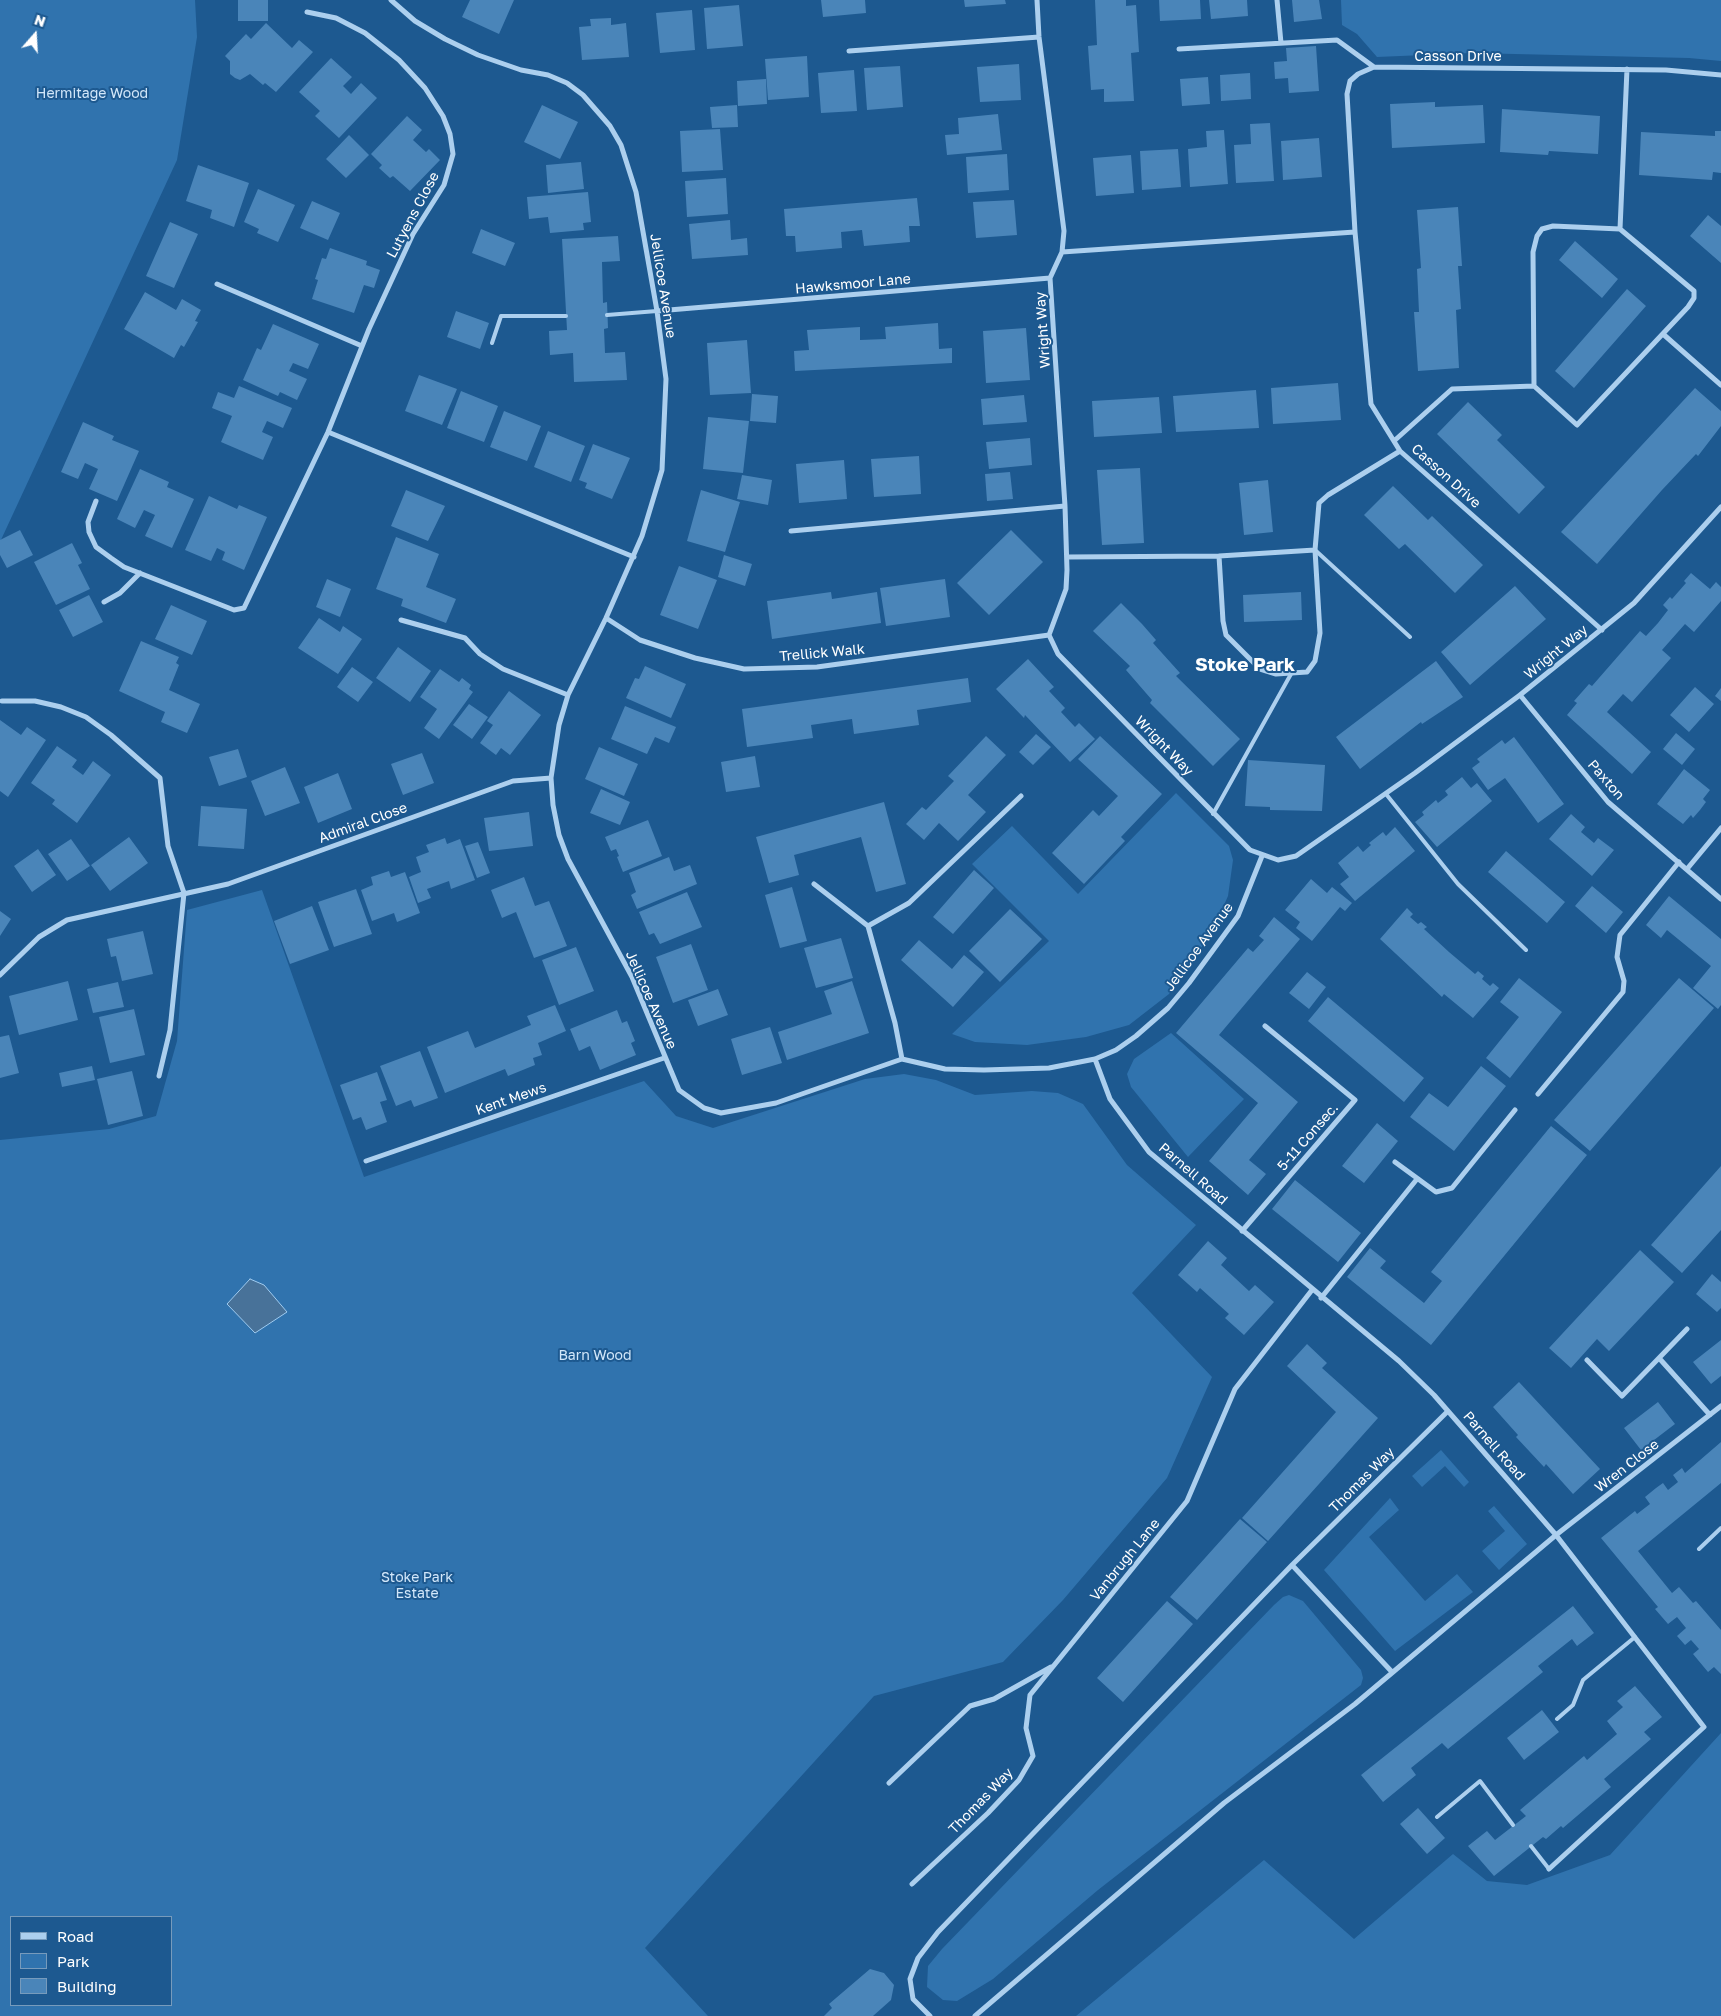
<!DOCTYPE html>
<html>
<head>
<meta charset="utf-8">
<style>
	body { margin:0 }
	#map { position:relative; width:1721px; height:2016px; overflow:hidden; background:#1d5990; font-family:"Golos Text",sans-serif }
	canvas { display:block }
	.legend { position:absolute; left:10px; top:1916px; width:162px; height:90px; box-sizing:border-box; background:#1d5990; border:1px solid #779bbc; margin:0; padding:6px 9px; list-style:none; font-size:15px; color:#fff }
	.legend li { display:flex; align-items:center; gap:10px; height:25px }
	.legend b { width:25px; border:1px solid #779bbc }
	.north { position:absolute; left:10px; top:10px; width:50px; height:50px; -webkit-text-stroke:4px #1d5990; paint-order:stroke; rotate:19deg; font-size:14px; font-weight:700; line-height:20px; text-align:center; color:#fff }
	.north::after { content:''; display:block; margin:auto; width:18px; height:22px; background:#fff; clip-path:polygon(50% 0,100% 100%,50% 72%,0 100%) }
</style>
</head>
<body>
<div id="map">
<canvas width="1721" height="2016"></canvas>
<ul class="legend">
<li><b style="height:6px;background:#accfee"></b>Road</li>
<li><b style="height:14px;background:#3073ae"></b>Park</li>
<li><b style="height:14px;background:#4a85b9"></b>Building</li>
</ul>
<div class="north">N</div>
</div>
<script>
const g = document.querySelector('canvas').getContext('2d');
g.lineJoin = 'round';
function fill(path, color) { g.fillStyle = color; g.fill(path, 'evenodd'); }
const toPath = rows => new Path2D(rows.map(r => 'M' + r).join(''));
function strokePath(path, color, width, dash) { g.strokeStyle = color; g.lineWidth = width; g.lineCap = dash ? 'butt' : 'round'; g.setLineDash(dash || []); g.stroke(path); }
function drawText(font, color, halo, rows, align = 'center') {
  g.font = font + ' "Golos Text",sans-serif'; g.lineWidth = 4; g.setLineDash([]); g.textBaseline = 'middle'; g.strokeStyle = halo; g.fillStyle = color; for (const [text, x, y, turn = 0] of rows) {
    g.save(); g.translate(x, y); g.rotate((+turn || 0) * Math.PI / 180); g.textAlign = isNaN(turn) ? turn : align; if (halo) g.strokeText(text, 0, 0); g.fillText(text, 0, 0); g.restore();
  }
}
fill(toPath([
	[0,0,195,0,197,37,177,160,0,542],
	[1341,0,1721,0,1721,61,1689,58,1471,53,1377,57,1357,34,1342,25],
	[1176,793,1229,846,1233,860,1228,896,1212,932,1169,994,1129,1025,1086,1037,1027,1045,975,1042,952,1034,1049,941,972,864,1012,826,1078,894],
	[262,890,364,1177,644,1081,676,1116,713,1128,865,1079,904,1074,936,1080,975,1095,1032,1091,1058,1093,1083,1104,1127,1165,1196,1225,1132,1293,1212,1377,1167,1478,1063,1600,1003,1662,874,1696,645,1948,708,2016,0,2016,0,1140,109,1129,156,1116,177,1041,187,910],
	[11,1917,171,1917,171,2005,11,2005],
	[1171,1033,1244,1099,1188,1157,1131,1087,1127,1074,1134,1059],
	[1441,1450,1469,1482,1464,1487,1445,1466,1422,1487,1412,1476],
	[1390,1498,1399,1510,1369,1537,1425,1601,1457,1574,1473,1592,1395,1651,1324,1570],
	[1494,1506,1527,1544,1499,1570,1482,1551,1505,1531,1488,1511],
	[1289,1595,1303,1601,1361,1670,1363,1678,1361,1685,1098,1890,993,1979,957,2001,943,2000,927,1987,928,1966,942,1949,1274,1605,1283,1597],
	[1721,1733,1721,2016,1076,2016,1264,1860,1354,1939,1453,1854,1487,1881,1527,1885,1610,1855]
]), '#3073ae');
const water = toPath([
	[250,1279,264,1285,287,1312,255,1333,227,1304,250,1279]
]);
fill(water, '#487299');
strokePath(water, '#9fcbf0', 1);
fill(toPath([
	[238,0,268,0,268,21,238,21],
	[470,0,514,0,499,34,462,17],
	[821,0,865,0,866,13,823,17],
	[964,0,1005,0,1006,4,965,7],
	[1095,0,1126,0,1126,6,1136,5,1139,52,1131,53,1134,101,1104,102,1104,89,1091,90,1088,46,1097,45],
	[1159,0,1200,0,1201,19,1160,21],
	[1209,0,1247,0,1248,16,1211,19],
	[1292,0,1319,0,1322,19,1294,22],
	[739,5,743,46,707,49,704,8],
	[692,10,695,50,660,53,656,13],
	[611,18,611,25,626,23,629,57,582,60,579,27,591,26,590,19],
	[266,23,292,48,299,40,313,52,276,92,265,83,263,85,250,74,240,80,235,78,230,74,230,61,225,56,246,34,251,39],
	[1316,46,1319,91,1289,93,1288,78,1275,79,1274,62,1287,61,1286,48],
	[807,56,809,97,768,100,765,59],
	[331,58,352,77,343,86,351,94,361,83,377,98,339,138,315,116,320,111,299,92],
	[1019,64,1021,100,980,102,977,67],
	[900,66,903,107,867,110,864,68],
	[854,70,857,111,821,113,818,73],
	[1250,73,1251,99,1221,101,1220,75],
	[1208,77,1210,104,1182,106,1180,79],
	[766,79,767,104,738,106,737,81],
	[1435,102,1435,107,1483,105,1485,143,1392,148,1390,104],
	[542,105,578,122,560,159,524,142],
	[737,105,738,127,712,128,710,107],
	[1502,109,1600,116,1598,154,1549,151,1548,155,1500,152],
	[998,114,1002,150,947,155,945,135,959,134,958,118],
	[407,116,422,130,413,140,426,152,429,149,440,160,410,191,393,176,390,178,379,168,382,165,371,154],
	[1270,123,1274,181,1236,183,1234,145,1251,144,1250,124],
	[720,129,723,170,682,172,680,131],
	[1224,130,1228,184,1190,187,1188,149,1207,147,1206,131],
	[1715,131,1721,131,1721,173,1713,172,1712,180,1639,175,1641,132,1715,136],
	[349,135,369,155,346,178,326,159],
	[1319,138,1322,177,1283,180,1281,141],
	[1178,149,1181,187,1142,190,1140,151],
	[1007,154,1009,190,968,193,966,157],
	[1131,155,1134,193,1096,196,1093,158],
	[581,162,584,189,548,193,546,165],
	[198,165,249,183,234,227,210,218,212,210,186,201],
	[726,178,728,214,687,217,685,181],
	[258,189,295,205,278,242,257,233,259,229,244,222],
	[588,192,591,222,583,223,584,230,550,233,548,217,529,219,527,197],
	[917,198,920,226,909,226,910,242,864,246,862,230,841,232,842,248,796,252,795,236,786,236,784,209],
	[1014,200,1017,235,976,238,973,202],
	[312,201,340,213,328,240,300,228],
	[1458,207,1462,266,1458,266,1461,309,1456,310,1459,368,1418,371,1414,312,1419,312,1417,269,1421,268,1417,210],
	[1708,215,1721,226,1721,263,1690,236],
	[730,220,731,240,747,238,748,255,692,259,689,224],
	[170,222,198,234,174,288,146,276],
	[481,229,515,243,505,266,472,253],
	[618,236,620,261,602,262,603,303,607,302,608,328,604,329,605,353,625,352,627,380,574,382,573,353,550,355,549,331,567,330,562,239],
	[1575,241,1618,279,1602,298,1559,260],
	[330,248,367,261,366,265,380,270,374,288,364,285,354,313,312,299,318,280,315,279,322,258,326,259],
	[1627,289,1646,306,1574,388,1555,371],
	[145,292,176,310,182,299,201,310,195,321,198,322,184,347,181,345,174,358,124,329],
	[456,311,489,323,480,349,447,337],
	[938,323,939,349,952,348,952,363,795,371,794,351,809,350,807,330,860,327,860,340,886,339,885,327],
	[273,324,319,344,308,369,293,363,289,371,307,379,297,400,280,392,278,396,243,380,257,348,261,350],
	[1026,328,1030,380,986,383,983,331],
	[747,340,751,393,710,395,707,343],
	[419,375,457,389,442,425,405,411],
	[1338,383,1341,420,1273,424,1271,388],
	[239,386,292,408,283,428,267,421,262,432,273,437,263,460,221,442,232,416,212,408,218,392,234,398],
	[1695,388,1721,411,1721,426,1698,456,1696,454,1662,490,1597,564,1561,532],
	[1256,390,1259,428,1176,432,1173,396],
	[461,391,498,406,484,442,447,428],
	[752,394,778,396,776,423,750,421],
	[1024,395,1027,422,983,425,981,399],
	[1159,397,1162,433,1094,437,1092,401],
	[1468,402,1502,435,1497,440,1545,487,1519,514,1437,434],
	[504,411,541,426,527,461,490,447],
	[708,417,749,421,743,473,703,469],
	[83,422,114,436,112,440,139,451,117,501,89,489,98,469,85,463,78,479,61,472],
	[548,431,585,446,571,482,534,467],
	[1030,438,1032,465,989,469,986,442],
	[593,444,630,458,612,499,585,488,587,483,579,480],
	[919,456,921,494,874,497,871,459],
	[844,460,847,499,799,503,796,464],
	[1140,468,1144,543,1102,545,1097,470],
	[140,469,169,482,167,487,194,499,172,548,145,536,155,515,144,510,135,528,117,519],
	[1010,472,1013,499,987,501,985,474],
	[742,475,772,480,768,505,737,499],
	[1268,480,1273,532,1244,535,1239,483],
	[1393,486,1428,520,1432,516,1483,565,1455,593,1405,544,1399,549,1364,515],
	[406,490,445,506,428,541,391,526],
	[701,490,740,502,725,552,687,541],
	[209,496,237,509,239,505,267,517,244,570,222,560,225,552,217,548,211,561,185,550],
	[20,530,33,555,7,568,0,555,0,540],
	[1011,530,1043,562,989,615,957,583],
	[396,537,439,554,426,587,456,599,446,623,401,606,403,599,376,589],
	[72,543,82,563,78,565,90,589,56,605,34,562],
	[724,555,752,564,745,586,718,577],
	[679,566,717,580,698,629,660,615],
	[1691,573,1710,589,1716,582,1721,587,1721,601,1694,632,1685,624,1662,650,1671,658,1632,702,1623,694,1607,712,1651,752,1632,774,1567,715,1577,703,1574,701,1589,684,1592,686,1640,631,1646,636,1658,623,1668,610,1663,605,1670,597,1672,599,1686,583,1684,581],
	[327,579,351,589,340,617,316,607],
	[945,579,950,617,886,626,880,588],
	[1515,586,1546,619,1470,685,1441,652],
	[831,592,832,599,877,592,881,623,772,639,767,601],
	[1301,592,1302,620,1244,622,1243,595],
	[89,595,103,622,73,637,59,610],
	[1121,603,1142,624,1156,640,1153,643,1180,673,1176,676,1240,739,1213,766,1150,703,1152,700,1126,670,1130,666,1093,631],
	[171,605,207,621,192,655,155,639],
	[319,618,340,632,343,626,362,639,338,674,298,648],
	[141,641,179,657,176,663,179,665,169,690,200,704,187,733,161,722,165,712,119,691],
	[398,647,431,671,410,702,376,678],
	[1028,659,1054,687,1049,691,1065,708,1061,712,1075,727,1079,723,1095,739,1070,762,1025,715,1024,718,996,689],
	[1436,661,1463,697,1422,724,1421,722,1360,769,1336,737],
	[645,666,686,684,671,718,626,698,635,678,639,679],
	[352,667,373,682,358,702,337,687],
	[440,669,459,682,462,678,471,685,469,689,473,692,439,739,424,728,437,709,420,697],
	[968,678,971,702,917,710,919,725,854,734,852,719,811,725,813,738,747,747,742,709],
	[1695,687,1714,704,1689,732,1670,715],
	[1721,688,1721,701,1715,696],
	[509,691,541,715,510,755,501,748,496,755,480,743,493,725,487,721],
	[469,704,488,717,472,739,453,725],
	[625,706,676,727,669,743,655,737,647,754,611,739],
	[0,720,21,735,27,727,46,740,8,797,0,791],
	[1676,733,1695,749,1682,765,1663,749],
	[1036,734,1051,747,1033,765,1019,752],
	[986,736,1006,755,968,795,986,812,958,841,939,823,924,840,906,824,922,807,926,810,954,781,948,776],
	[1100,736,1162,794,1121,837,1125,841,1084,884,1052,853,1093,810,1099,816,1118,796,1078,759],
	[1514,737,1564,804,1538,823,1505,778,1488,790,1472,768,1480,762,1477,759,1502,740,1505,744],
	[57,746,77,760,72,767,83,775,93,761,111,775,77,823,52,804,55,800,31,783],
	[599,747,638,764,624,796,585,779],
	[238,749,247,777,219,786,209,757],
	[422,753,434,783,403,795,391,764],
	[755,756,760,787,726,792,721,762],
	[1248,760,1325,765,1322,811,1270,810,1270,807,1245,806],
	[285,767,300,803,265,816,251,781],
	[1684,769,1710,790,1703,799,1706,802,1700,810,1693,818,1691,815,1683,824,1657,804],
	[338,773,352,809,318,823,304,787],
	[1462,777,1471,788,1477,783,1492,801,1437,847,1415,822,1424,815,1422,812,1436,800,1438,803,1448,795,1445,791],
	[601,789,630,802,620,825,590,813],
	[884,802,906,884,876,892,861,837,794,855,799,875,769,883,756,837],
	[201,806,247,809,244,849,198,846],
	[529,812,533,846,489,851,484,818],
	[1571,814,1585,827,1581,832,1594,843,1598,838,1614,850,1592,876,1549,839],
	[648,820,662,856,623,872,617,857,619,856,616,849,611,851,605,837],
	[1395,827,1415,851,1355,901,1340,884,1349,877,1338,863,1358,846,1363,852,1371,845,1369,843,1383,832,1386,836],
	[129,837,148,863,110,891,91,865],
	[445,838,447,844,460,839,475,880,451,889,449,881,427,889,431,898,418,903,409,877,421,872,416,857,429,852,426,845],
	[71,839,90,866,67,881,48,854],
	[478,842,490,873,477,878,465,846],
	[38,849,56,875,32,892,14,866],
	[1506,851,1565,902,1547,923,1488,872],
	[669,857,674,871,690,865,697,884,637,909,631,895,636,892,629,873],
	[974,870,994,888,953,934,933,917],
	[389,871,391,877,405,872,420,913,397,922,394,913,372,921,361,890,373,885,371,877],
	[524,877,535,906,549,901,567,946,534,958,516,912,502,918,491,890],
	[1311,879,1327,893,1332,887,1352,903,1345,911,1340,907,1312,941,1296,928,1300,922,1285,910],
	[1592,886,1623,912,1606,933,1575,906],
	[792,887,807,941,780,948,765,895],
	[356,889,372,934,334,947,318,902],
	[687,892,702,927,660,944,654,933,649,935,639,912],
	[1669,896,1721,939,1721,1005,1718,1009,1693,988,1711,966,1667,930,1661,938,1646,925],
	[312,906,329,950,290,964,274,921],
	[1407,908,1413,914,1410,917,1418,924,1421,922,1427,927,1424,929,1449,952,1475,974,1478,971,1484,976,1482,979,1490,986,1493,983,1499,988,1473,1018,1444,994,1442,997,1380,939],
	[1010,909,1042,939,1000,982,969,951],
	[0,911,11,919,0,936],
	[1274,917,1300,939,1219,1035,1298,1102,1249,1160,1266,1174,1248,1195,1209,1161,1258,1103,1176,1033,1248,948,1253,952,1264,940,1259,936],
	[143,931,153,974,122,981,116,956,111,957,107,939],
	[841,938,853,978,816,988,804,948],
	[919,940,952,969,964,955,984,972,953,1007,901,960],
	[691,944,708,990,673,1003,656,957],
	[576,947,594,991,559,1005,542,960],
	[1307,972,1326,987,1309,1009,1289,993],
	[1519,978,1562,1012,1510,1078,1486,1058,1519,1017,1500,1002],
	[1679,978,1714,1008,1590,1151,1554,1120],
	[68,981,78,1020,19,1035,9,996],
	[852,981,869,1033,787,1060,778,1032,832,1014,824,991],
	[118,982,124,1007,93,1013,87,989],
	[718,989,728,1015,698,1026,688,1000],
	[1328,997,1424,1078,1404,1102,1308,1021],
	[555,1005,566,1031,538,1043,542,1055,533,1058,535,1065,508,1076,505,1069,445,1093,427,1047,468,1031,475,1048,531,1025,527,1016],
	[134,1009,145,1055,110,1063,99,1017],
	[617,1010,622,1023,627,1021,635,1041,631,1043,636,1055,600,1070,590,1046,579,1051,570,1029],
	[770,1027,782,1063,742,1075,731,1039],
	[9,1035,19,1073,0,1078,0,1037],
	[420,1051,438,1098,414,1107,411,1100,396,1106,380,1066],
	[92,1066,95,1080,62,1087,59,1073],
	[1481,1066,1506,1086,1454,1151,1410,1117,1429,1093,1448,1107],
	[132,1071,143,1116,108,1125,97,1079],
	[377,1072,387,1100,380,1102,387,1122,366,1130,361,1117,353,1120,340,1085],
	[1377,1123,1398,1141,1364,1183,1342,1166],
	[1551,1126,1587,1155,1431,1345,1347,1277,1370,1248,1386,1261,1380,1268,1424,1303,1442,1281,1431,1272],
	[1721,1166,1721,1230,1682,1273,1651,1245],
	[1295,1180,1361,1233,1338,1262,1272,1209],
	[1208,1241,1227,1258,1221,1265,1249,1291,1255,1285,1274,1302,1244,1335,1225,1318,1229,1314,1200,1288,1197,1292,1178,1275],
	[1640,1250,1674,1282,1609,1351,1597,1339,1571,1368,1549,1348],
	[1712,1274,1721,1282,1721,1308,1717,1312,1696,1294],
	[1721,1340,1721,1376,1711,1384,1693,1362],
	[1307,1344,1327,1363,1322,1368,1378,1418,1268,1541,1242,1518,1336,1412,1287,1366],
	[1519,1382,1600,1469,1573,1494,1546,1464,1544,1467,1516,1437,1518,1435,1493,1407],
	[1658,1402,1675,1424,1641,1450,1624,1428],
	[1721,1442,1721,1483,1638,1551,1672,1593,1679,1587,1693,1603,1696,1601,1721,1630,1721,1674,1714,1667,1708,1672,1693,1654,1699,1649,1691,1640,1685,1645,1677,1636,1686,1628,1677,1617,1668,1624,1655,1609,1658,1607,1601,1538,1635,1511,1637,1514,1650,1504,1645,1497,1656,1488,1663,1483,1668,1490,1678,1482,1673,1475,1682,1468,1685,1473],
	[1240,1519,1267,1542,1197,1620,1170,1597],
	[1167,1601,1193,1624,1123,1702,1097,1678],
	[1573,1606,1594,1633,1577,1646,1572,1639,1538,1666,1543,1672,1448,1749,1442,1743,1411,1768,1416,1775,1383,1802,1361,1775],
	[1635,1686,1662,1717,1644,1732,1651,1739,1604,1779,1611,1787,1563,1828,1561,1826,1546,1839,1543,1837,1494,1876,1468,1846,1487,1831,1495,1840,1526,1816,1520,1810,1584,1756,1587,1760,1617,1734,1607,1721,1623,1707,1617,1701],
	[1542,1710,1559,1732,1524,1760,1507,1738],
	[1418,1808,1445,1838,1427,1854,1400,1824],
	[870,1969,884,1973,894,1985,891,2000,873,2016,824,2016,832,2008,829,2004]
]), '#4a85b9');
strokePath(toPath([
	[607,315,657,311],
	[492,343,501,316,566,316],
	[1315,550,1410,637],
	[1386,794,1458,884,1526,950],
	[1213,814,1291,674],
	[1699,1549,1721,1528],
	[1557,1719,1573,1705,1583,1680,1635,1637],
	[1437,1817,1480,1781,1513,1825],
	[1531,1846,1549,1869]
]), '#accfee', 4);
strokePath(toPath([
	[391,0,415,21,445,39,478,55,521,70,548,75,567,83,583,95,610,126,621,145,636,192,657,311,666,379,662,470,642,536,606,618,568,695,559,725,551,778,553,805,559,835,568,859,632,977,679,1090,704,1108,721,1113,776,1103,902,1059,945,1069,984,1070,1049,1068,1095,1059,1116,1050,1136,1036,1168,1008,1189,983,1238,916,1262,856],
	[1037,0,1039,37,1064,231,1062,252,1050,278,1065,506,1067,570,1066,589,1049,635,1058,654,1250,850,1278,860,1296,856,1415,773,1520,695,1634,603,1721,507],
	[1277,0,1281,43],
	[1179,49,1337,40,1374,67],
	[849,51,1039,37],
	[1620,229,1627,69],
	[1062,252,1355,232],
	[217,284,362,346],
	[657,311,1050,278],
	[1663,334,1721,385],
	[328,432,634,557],
	[1394,441,1452,389,1534,386,1577,425,1688,307,1694,298,1694,291,1620,229,1553,226,1542,229,1537,236,1533,252,1534,386],
	[96,501,88,522,89,532,96,547,111,558,124,567,234,610,244,608,328,432,369,329,413,234,444,185,453,154,450,134,443,116,425,88,399,60,365,33,336,18,307,12],
	[791,531,1065,506],
	[1219,556,1223,621,1226,635,1260,669,1276,674,1307,672,1315,661,1320,633,1315,550,1319,503,1328,495,1400,451],
	[1067,557,1219,556,1315,550],
	[104,602,120,593,140,573],
	[606,618,640,640,695,658,744,669,817,667,1049,635],
	[401,620,465,638,480,654,503,669,568,695],
	[1602,630,1400,451,1371,404,1355,232,1347,94,1350,81,1358,74,1374,67,1666,70,1721,75],
	[1520,695,1608,802,1721,899],
	[2,701,35,701,61,707,86,717,111,735,160,778,168,846,184,893,170,1030,159,1076],
	[1687,869,1721,828],
	[814,884,868,926,895,1023,902,1059],
	[868,926,909,903,1021,796],
	[0,975,39,937,67,920,228,884,502,785,513,781,551,778],
	[1095,1059,1110,1099,1149,1152,1399,1361,1434,1395,1556,1535,1704,1727,1549,1869],
	[1538,1094,1623,992,1624,981,1617,957,1620,935,1679,862],
	[366,1161,664,1058],
	[1395,1162,1436,1192,1452,1188,1515,1110],
	[1242,1231,1355,1100,1265,1026],
	[1321,1298,1417,1179],
	[1687,1329,1659,1358,1710,1415],
	[1587,1360,1622,1396,1659,1358],
	[1292,1565,1392,1672],
	[889,1783,970,1706,994,1699,1051,1667],
	[912,1884,988,1813,1019,1780,1033,1756,1026,1728,1030,1695,1187,1501,1235,1389,1312,1290],
	[930,2016,913,1999,910,1979,918,1958,938,1932,1292,1565,1448,1411],
	[975,2016,1224,1803,1355,1704,1556,1535,1721,1406]
]), '#accfee', 5);
drawText('14px', '#fff', '#1d5990', [
	["Casson Drive",1458,57],
	["Lutyens Close",413,215,-62],
	["Hawksmoor Lane",853,284,-5],
	["Jellicoe Avenue",663,286,81],
	["Wright Way",1043,330,-94],
	["Casson Drive",1446,476,42],
	["Wright Way",1556,652,-39],
	["Trellick Walk",822,653,-5],
	["Wright Way",1164,746,46],
	["Paxton",1606,780,49],
	["Admiral Close",363,823,-20],
	["Jellicoe Avenue",1199,947,-54],
	["Jellicoe Avenue",651,1000,66],
	["Kent Mews",511,1099,-19],
	["5-11 Consec.",1308,1137,-49],
	["Parnell Road",1193,1174,41],
	["Parnell Road",1494,1446,49],
	["Wren Close",1627,1466,-38],
	["Thomas Way",1362,1480,-45],
	["Vanbrugh Lane",1125,1560,-51],
	["Thomas Way",981,1801,-46]
]);
drawText('14px', '#d2e7fa', '#1d5990', [
	["Hermitage Wood",92,94],
	["Barn Wood",595,1356],
	["Stoke Park",417,1578],
	["Estate",417,1594]
]);
drawText('bold 19px', '#fff', '#1d5990', [
	["Stoke Park",1245,665]
]);
</script>
</body>
</html>
